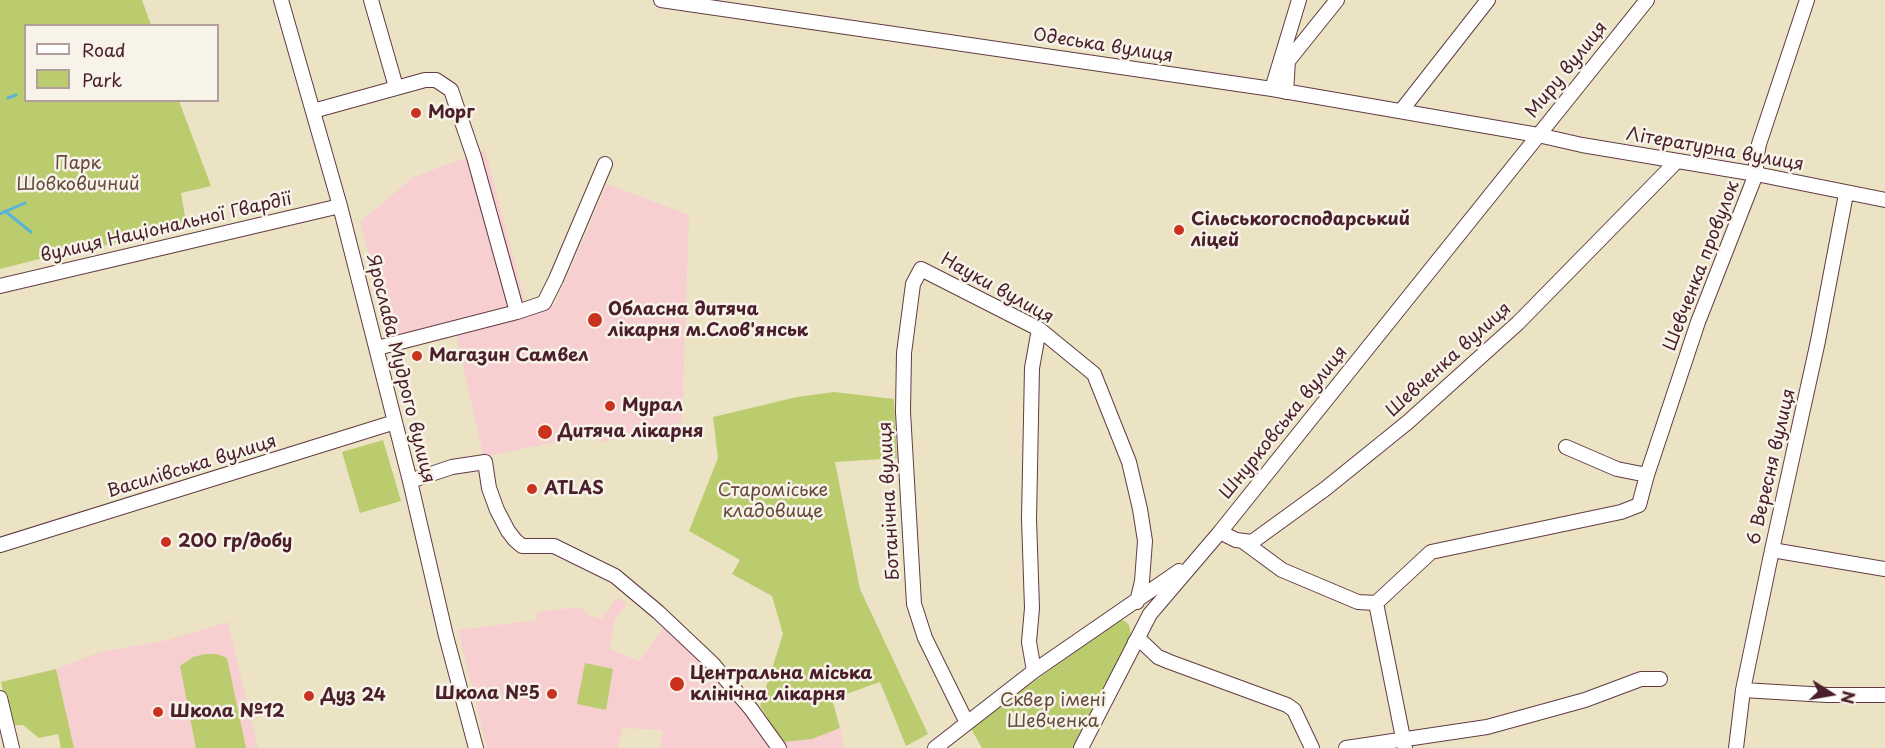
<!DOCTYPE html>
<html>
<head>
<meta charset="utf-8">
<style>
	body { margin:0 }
	#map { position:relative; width:1885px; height:748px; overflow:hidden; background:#ebe3c4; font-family:"Playpen Sans",sans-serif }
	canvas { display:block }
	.legend { position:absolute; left:24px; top:24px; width:195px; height:78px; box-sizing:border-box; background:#f7f3e8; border:2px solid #b29e9c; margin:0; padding:8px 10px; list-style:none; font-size:18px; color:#4a1f2b }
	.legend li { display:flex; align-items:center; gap:12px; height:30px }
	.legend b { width:30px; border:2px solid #b29e9c }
	.north { position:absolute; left:1801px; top:664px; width:60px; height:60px; -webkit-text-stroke:4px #f7f3e8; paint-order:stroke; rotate:101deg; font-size:16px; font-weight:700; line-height:24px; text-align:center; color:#4a1f2b }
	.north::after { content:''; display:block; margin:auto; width:21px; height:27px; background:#4a1f2b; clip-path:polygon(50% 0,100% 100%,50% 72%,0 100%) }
</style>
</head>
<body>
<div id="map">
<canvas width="1885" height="748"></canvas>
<ul class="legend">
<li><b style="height:8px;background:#fff"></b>Road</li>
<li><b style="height:16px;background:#bbcc6f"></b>Park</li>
</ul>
<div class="north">N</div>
</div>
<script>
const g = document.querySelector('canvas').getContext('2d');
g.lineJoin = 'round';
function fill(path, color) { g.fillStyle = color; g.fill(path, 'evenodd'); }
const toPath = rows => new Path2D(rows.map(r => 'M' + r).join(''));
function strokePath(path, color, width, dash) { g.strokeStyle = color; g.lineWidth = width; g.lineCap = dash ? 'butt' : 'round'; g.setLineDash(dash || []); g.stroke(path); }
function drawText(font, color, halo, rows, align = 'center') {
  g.font = font + ' "Playpen Sans",sans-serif'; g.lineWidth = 5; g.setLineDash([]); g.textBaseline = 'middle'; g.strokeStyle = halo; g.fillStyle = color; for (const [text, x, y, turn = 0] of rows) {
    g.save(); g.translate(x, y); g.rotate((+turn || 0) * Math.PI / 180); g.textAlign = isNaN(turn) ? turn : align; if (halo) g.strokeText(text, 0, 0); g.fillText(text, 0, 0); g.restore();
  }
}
fill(toPath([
	[485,150,525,302,391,338,360,222,412,178],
	[607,184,689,215,682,422,605,442,585,436,497,454,484,459,456,334,555,305],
	[618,597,627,604,615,620,609,649,639,661,666,625,743,707,767,741,812,739,840,728,844,748,659,748,663,730,623,728,617,748,487,748,458,630,537,620,537,612,580,607,589,615,601,619],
	[228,622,258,748,74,748,56,669,100,652,168,640]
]), '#f7cfd1');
fill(toPath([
	[0,0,142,0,151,25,26,26,26,100,179,101,211,186,181,193,187,228,43,258,0,269],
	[834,392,894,399,897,458,835,462,860,589,928,734,906,746,880,682,832,699,840,728,812,739,783,742,760,706,783,634,772,596,732,574,740,560,689,531,718,458,713,417,797,397],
	[383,440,401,501,360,513,342,452],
	[1120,620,1125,621,1129,625,1131,635,1130,642,1074,748,982,748,970,727],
	[205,654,217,654,227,658,246,748,196,748,180,666,193,657],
	[585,663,613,669,606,710,577,704],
	[56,669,74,748,61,748,58,734,39,738,23,725,11,725,1,682]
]), '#bbcc6f');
strokePath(toPath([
	[8,98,16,95],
	[5,211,31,232],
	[0,214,25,203]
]), '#5ab2d7', 3);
const minor = toPath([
	[281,0,340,206,410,481,446,636,476,748],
	[371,0,396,87],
	[661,0,1272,89,1538,135,1582,145,1756,174,1885,200],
	[1272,89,1299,0],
	[1286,92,1288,61,1337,0],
	[313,111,425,80,436,80,451,90,474,157,517,312,377,348],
	[1401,111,1488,0],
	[0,286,340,206],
	[517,312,544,303,556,279,605,164],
	[1566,447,1617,469,1647,475],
	[410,481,452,467,485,462,489,488,497,510,508,531,515,540,522,546,554,546,615,576,658,612,712,663,751,709,779,748],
	[1220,532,1236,540,1252,542,1325,489,1408,422,1518,323,1677,161],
	[1244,542,1282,570,1358,602,1376,603,1405,748],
	[0,545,395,422],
	[1772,550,1885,569],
	[1376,603,1431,552,1621,512,1639,505,1647,475,1698,322,1756,174,1756,160,1759,144,1807,0],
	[1135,642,1140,640,1158,657,1170,662,1287,705,1294,710,1312,748],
	[1034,671,1029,642,1032,608,1029,519,1032,368,1039,329],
	[1743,690,1827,695,1885,695],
	[0,698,12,748],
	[967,723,925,638,914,604,903,412,904,353,913,284,921,269,1039,329,1094,374,1129,462,1140,509,1145,541,1142,581,1137,602],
	[935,748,1034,671,1179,571],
	[1081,748,1150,614,1220,532,1647,0],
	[1346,748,1487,727,1585,700,1641,679,1660,679],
	[1736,748,1743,690,1772,550,1818,341,1846,194]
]);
strokePath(minor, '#623c42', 16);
strokePath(minor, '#fff', 14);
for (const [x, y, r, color] of [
	[416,113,6,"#c8321e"],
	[1179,230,6,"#c8321e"],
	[595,320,8,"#c8321e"],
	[417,356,6,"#c8321e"],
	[610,406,6,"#c8321e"],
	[545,432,8,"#c8321e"],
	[532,489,6,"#c8321e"],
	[166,542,6,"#c8321e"],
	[677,684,8,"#c8321e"],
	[552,694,6,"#c8321e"],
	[309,696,6,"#c8321e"],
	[158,712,6,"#c8321e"]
]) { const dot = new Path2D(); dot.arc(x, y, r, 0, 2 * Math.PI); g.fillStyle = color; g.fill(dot); strokePath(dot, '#f7f3e8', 2); }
drawText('18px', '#4a1f2b', '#f7f3e8', [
	["Одеська вулиця",1103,46,9],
	["Миру вулиця",1567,70,-51],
	["Літературна вулиця",1715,150,10],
	["вулиця Національної Гвардії",166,228,-13],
	["Шевченка провулок",1702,266,-69],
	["Науки вулиця",997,289,29],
	["Шевченка вулиця",1449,360,-42],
	["Ярослава Мудрого вулиця",400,369,76],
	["Шнурковська вулиця",1284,423,-51],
	["Василівська вулиця",192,467,-17],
	["6 Вересня вулиця",1772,467,-77],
	["Ботанічна вулиця",890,501,-93]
]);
drawText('bold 18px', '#4a1f2b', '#f7f3e8', [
	["Морг",428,113],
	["Сільськогосподарський",1191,220],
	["ліцей",1191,241],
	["Обласна дитяча",608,310],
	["лікарня м.Слов'янськ",608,331],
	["Магазин Самвел",429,356],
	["Мурал",622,406],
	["Дитяча лікарня",558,432],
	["ATLAS",544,489],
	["200 гр/добу",178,542],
	["Центральна міська",690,674],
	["клінічна лікарня",690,695],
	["Школа №5",540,694,"right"],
	["Дуз 24",321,696],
	["Школа №12",170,712]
], 'left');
drawText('18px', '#664a3c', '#f7f3e8', [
	["Парк",78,164],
	["Шовковичний",78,185],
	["Староміське",773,491],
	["кладовище",773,512],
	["Сквер імені",1053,701],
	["Шевченка",1053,722]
]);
</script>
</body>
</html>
